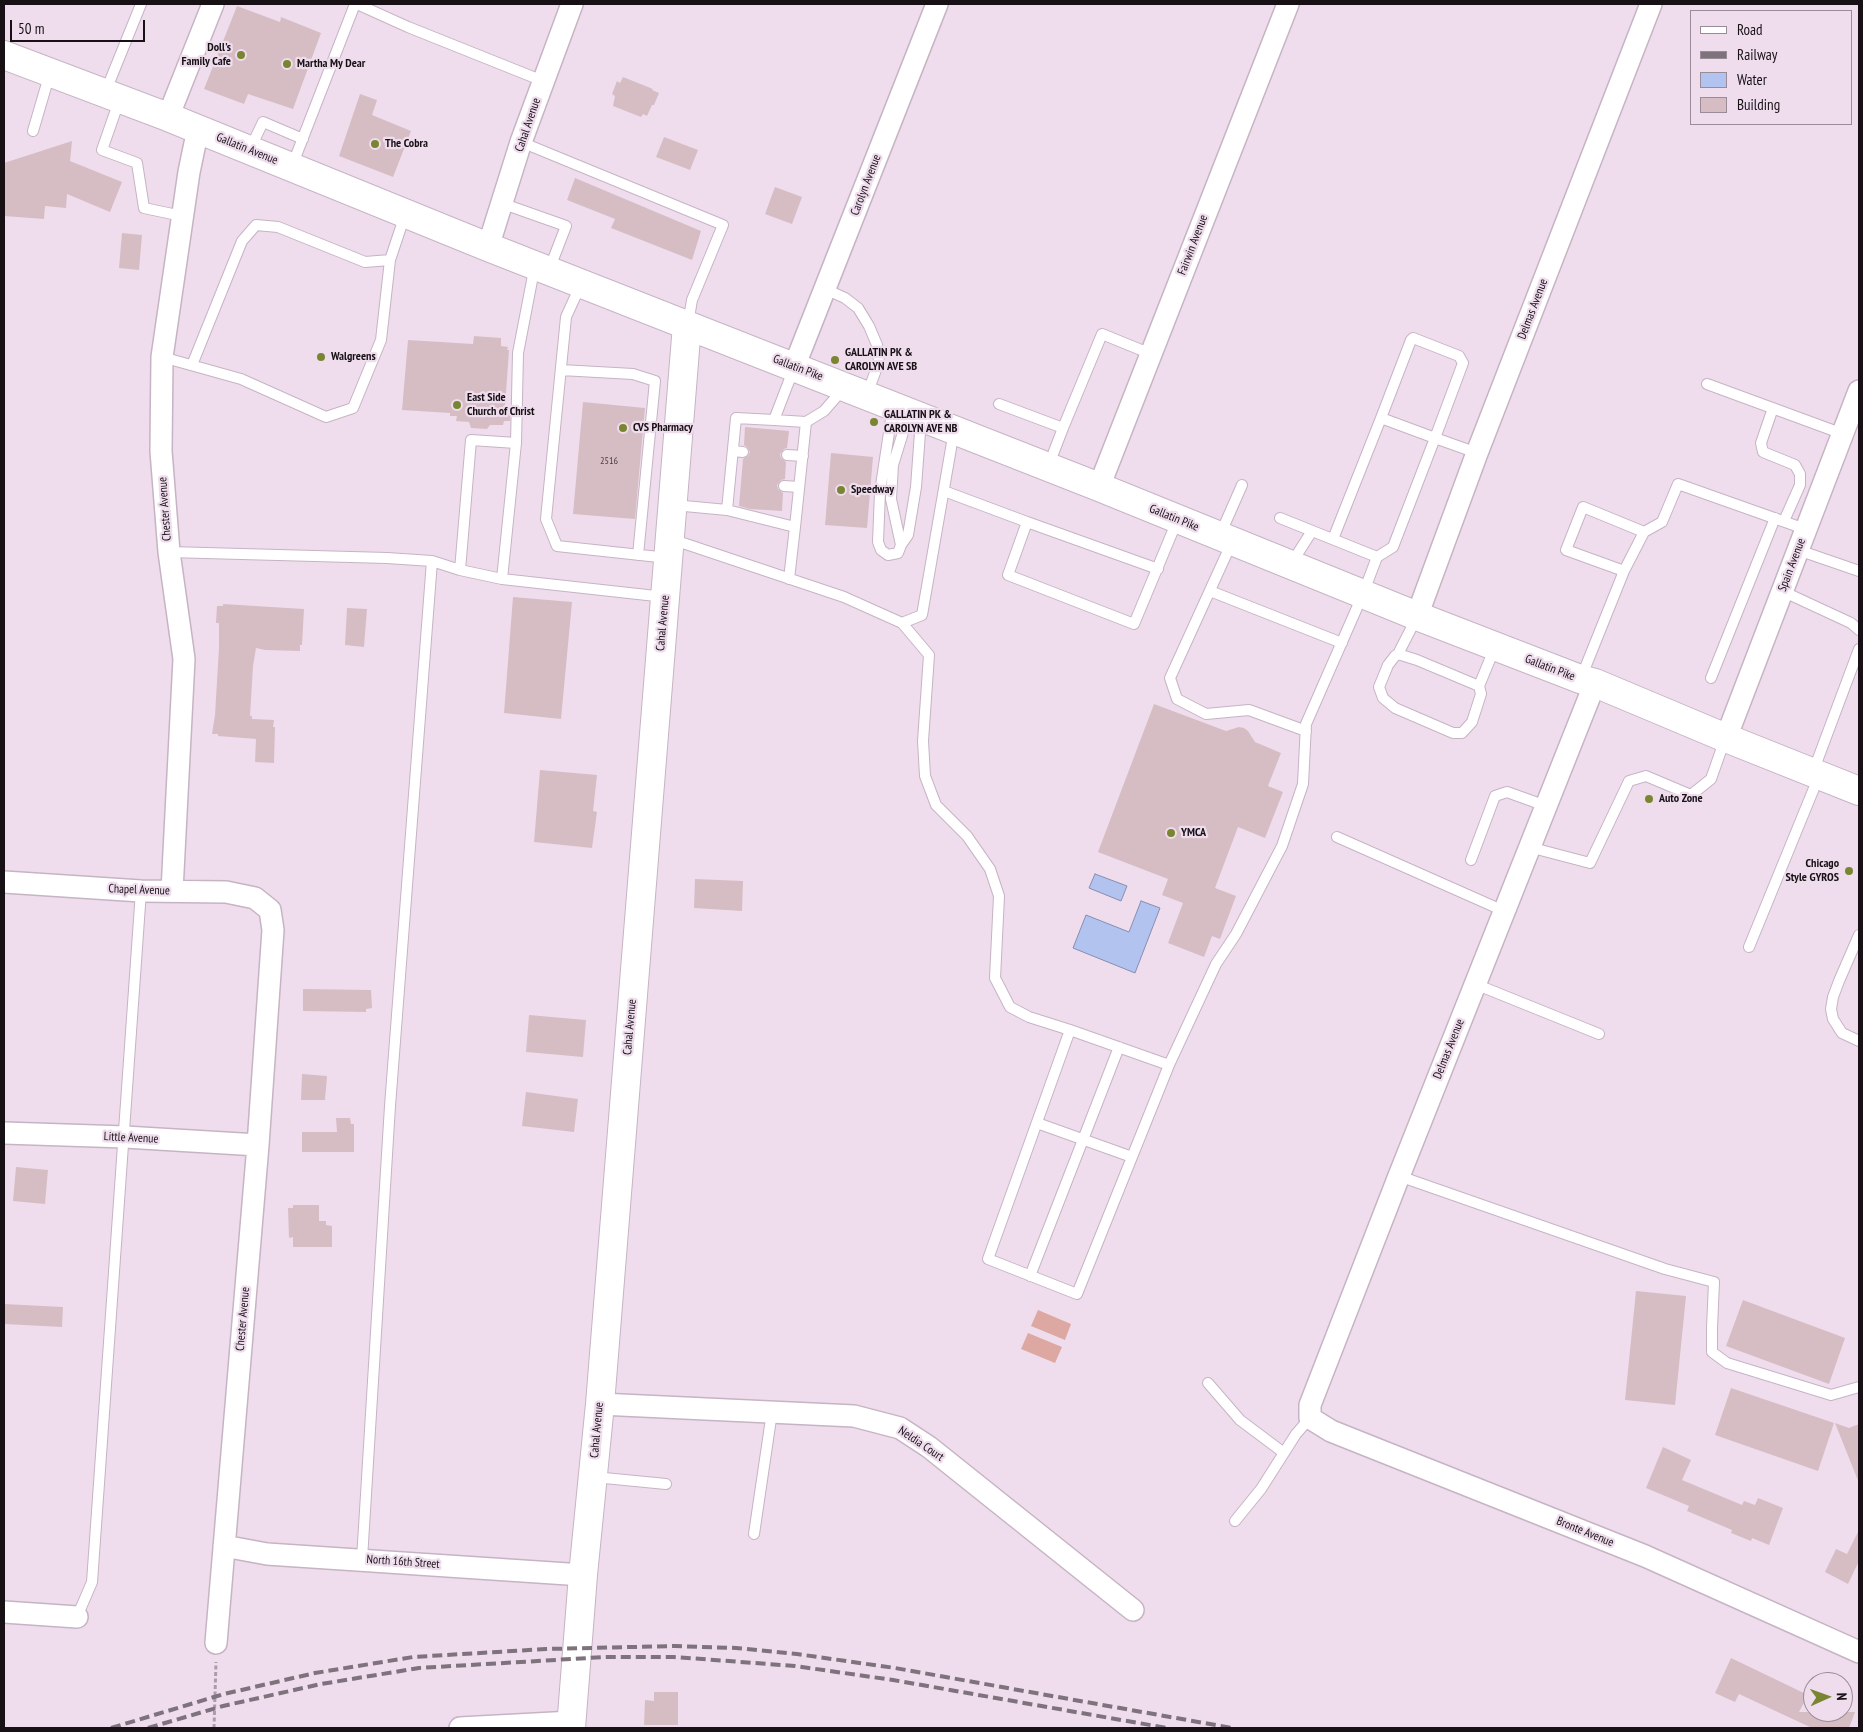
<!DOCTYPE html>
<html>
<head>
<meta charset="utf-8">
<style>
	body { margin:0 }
	#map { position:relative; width:1863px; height:1732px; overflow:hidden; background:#efdded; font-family:"PT Sans Narrow",sans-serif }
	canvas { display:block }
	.frame { position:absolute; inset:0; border:5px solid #171116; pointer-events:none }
	.legend { position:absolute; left:1690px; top:10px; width:162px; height:115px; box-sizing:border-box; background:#efdded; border:1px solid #998b97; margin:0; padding:6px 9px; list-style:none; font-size:15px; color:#171116 }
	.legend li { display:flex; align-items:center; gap:10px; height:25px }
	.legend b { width:25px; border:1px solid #998b97 }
	.north { position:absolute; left:1803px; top:1672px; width:50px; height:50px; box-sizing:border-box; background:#efdded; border:1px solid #998b97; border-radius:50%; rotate:88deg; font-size:14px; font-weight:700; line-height:20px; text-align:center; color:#171116 }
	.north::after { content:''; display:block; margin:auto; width:18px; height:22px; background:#7a8532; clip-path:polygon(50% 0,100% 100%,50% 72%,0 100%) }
	.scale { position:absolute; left:10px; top:20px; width:135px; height:22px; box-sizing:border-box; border:2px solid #171116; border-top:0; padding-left:6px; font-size:15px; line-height:18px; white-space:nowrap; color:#171116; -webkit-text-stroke:4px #efdded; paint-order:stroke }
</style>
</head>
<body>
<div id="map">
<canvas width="1863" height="1732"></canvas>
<div class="frame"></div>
<ul class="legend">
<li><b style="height:6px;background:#fff"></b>Road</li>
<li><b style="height:6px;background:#7e727d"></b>Railway</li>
<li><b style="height:14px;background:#b3c3f0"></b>Water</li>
<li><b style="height:14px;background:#d6bdc4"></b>Building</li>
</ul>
<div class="north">N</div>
<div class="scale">50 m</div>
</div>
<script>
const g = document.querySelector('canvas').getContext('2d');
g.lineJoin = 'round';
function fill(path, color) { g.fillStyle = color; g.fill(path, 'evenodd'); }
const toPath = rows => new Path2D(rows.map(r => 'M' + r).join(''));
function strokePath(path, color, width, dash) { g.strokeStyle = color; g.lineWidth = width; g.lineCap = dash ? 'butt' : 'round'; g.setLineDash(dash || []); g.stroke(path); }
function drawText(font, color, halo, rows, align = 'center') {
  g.font = font + ' "PT Sans Narrow",sans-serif'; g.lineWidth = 4.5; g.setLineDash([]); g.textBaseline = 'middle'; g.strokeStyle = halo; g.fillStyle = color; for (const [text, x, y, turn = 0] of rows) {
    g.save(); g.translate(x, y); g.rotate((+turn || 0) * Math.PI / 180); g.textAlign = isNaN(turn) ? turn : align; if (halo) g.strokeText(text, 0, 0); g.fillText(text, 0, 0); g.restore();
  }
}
fill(toPath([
	[1038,1310,1071,1324,1065,1340,1031,1326],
	[1028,1333,1062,1347,1055,1363,1021,1349]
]), '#dda8a1');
const water = toPath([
	[1095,874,1127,886,1121,901,1089,888,1095,874],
	[1141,901,1160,908,1135,973,1073,948,1086,915,1129,932,1141,901]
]);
fill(water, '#b3c3f0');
strokePath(water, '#848eaf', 1);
fill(toPath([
	[237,6,280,22,281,17,321,33,293,109,248,94,244,104,204,89],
	[623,77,653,89,652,90,659,93,654,105,652,105,647,116,643,114,641,117,613,106,615,96,612,94,617,81,620,83],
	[360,94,377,100,372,115,411,131,393,177,339,156],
	[664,137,698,150,690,170,656,157],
	[72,141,70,161,122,182,110,212,67,194,66,208,45,206,44,219,4,216,4,163],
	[575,178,701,231,692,260,611,228,615,219,567,200],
	[775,187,802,197,792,224,765,214],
	[122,233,142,235,139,270,119,268],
	[474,336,501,338,501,346,508,347,507,350,509,350,505,407,510,407,510,421,504,421,503,425,490,425,487,429,471,428,469,422,456,421,457,416,450,416,450,413,402,410,408,340,473,344],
	[583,402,645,408,635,519,573,514],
	[745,427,789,431,787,448,784,449,780,454,781,458,786,462,785,479,781,480,777,485,778,489,783,493,782,511,750,509,739,506,743,459,748,456,750,452,747,447,744,445],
	[831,453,873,457,867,528,825,525],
	[513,597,572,602,561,719,504,713],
	[223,604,304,609,302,645,300,645,300,651,265,650,256,648,253,666,250,716,252,716,252,719,274,720,273,727,275,727,274,763,255,762,256,739,218,736,218,734,212,734,215,715,219,648,219,623,216,623,217,606,223,606],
	[347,608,367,609,364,647,345,645],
	[1154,704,1226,731,1239,727,1244,728,1248,731,1255,742,1281,753,1268,786,1283,792,1265,838,1238,827,1215,888,1236,896,1220,939,1212,936,1204,957,1168,943,1183,903,1162,895,1168,879,1098,852],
	[540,770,597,775,593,811,597,812,592,848,534,842],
	[695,879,743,881,742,911,694,908],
	[303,989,371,990,372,1008,366,1009,366,1012,303,1011],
	[529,1015,586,1020,583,1057,526,1052],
	[302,1074,327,1076,325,1100,301,1100],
	[526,1092,578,1099,574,1132,522,1126],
	[336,1118,350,1118,351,1124,354,1124,354,1152,302,1152,302,1132,337,1132],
	[16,1167,48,1170,45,1204,13,1201],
	[293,1205,319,1205,319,1221,326,1221,326,1225,332,1226,332,1247,293,1247,293,1237,289,1238,288,1208,293,1208],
	[1636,1291,1686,1296,1675,1405,1625,1400],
	[1743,1300,1845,1338,1829,1384,1726,1346],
	[4,1304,63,1307,62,1327,4,1324],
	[1731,1388,1834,1423,1818,1471,1715,1435],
	[1835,1423,1849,1428,1859,1424,1859,1483],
	[1663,1447,1691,1460,1682,1480,1742,1505,1744,1501,1755,1505,1758,1498,1783,1508,1769,1545,1752,1538,1751,1541,1731,1533,1732,1530,1687,1511,1689,1506,1646,1488],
	[1859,1530,1859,1561,1848,1584,1825,1572,1836,1549,1847,1554],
	[1731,1658,1808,1695,1799,1712,1855,1712,1849,1728,1812,1728,1739,1694,1735,1702,1715,1693],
	[654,1692,678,1692,678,1725,644,1725,645,1700,654,1701]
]), '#d6bdc4');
const lane = toPath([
	[357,4,408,27,543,81],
	[105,93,141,4],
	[119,101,102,150,137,163,144,208,182,216],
	[33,131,50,73],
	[521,142,723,225,692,300,688,324],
	[250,149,263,122,303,139],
	[292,166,355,4],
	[501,203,566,226,549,270],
	[581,284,566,317,546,519,557,546,668,558],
	[825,289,845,298,858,308,869,326,877,345,879,362,867,394],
	[162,357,241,379,326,417,353,408,381,340,390,260,405,215],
	[192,365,242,241,256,225,278,227,365,262,390,260],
	[561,370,633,374,655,381,638,555],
	[1707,384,1843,434],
	[999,404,1063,428,1102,334,1151,354],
	[893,406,880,492,878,542,881,550,888,555,898,553,901,545,891,499,893,465,909,413],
	[1773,408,1761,443,1763,452,1795,465,1800,474,1800,485,1784,521],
	[774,420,806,422,824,411,844,388],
	[733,451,743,452],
	[787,455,803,456],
	[1048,467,1063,428],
	[784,486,799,487],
	[944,491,1027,522,1008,575,1134,624,1177,521],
	[674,505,727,510,736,418,774,420,794,368],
	[727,510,795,527,806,422],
	[1280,518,1377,557,1393,547,1435,438,1477,453],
	[1027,522,1158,569],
	[1220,535,1242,485],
	[671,539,844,597,902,623,929,655,923,741,925,776,936,805,967,836,990,869,999,896,995,978,1010,1007,1029,1017,1070,1030,988,1259,1077,1294,1169,1065,1216,964,1236,934,1282,846,1303,784,1306,724,1363,594,1377,557],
	[1333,539,1381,418,1435,438,1463,363,1459,356,1413,338,1411,340,1381,418],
	[1232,542,1170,678,1177,699,1206,714,1249,710,1306,731],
	[901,545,908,535,916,487,921,419],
	[1798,550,1859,571],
	[169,552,387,558,432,561,460,570,502,579,665,597],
	[1291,564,1312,531],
	[460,570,471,440,516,443,518,353,535,265],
	[1624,571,1566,550,1583,507,1644,532,1662,522,1678,484,1805,529],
	[502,579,516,443],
	[789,579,795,527],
	[1210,591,1342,643],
	[1782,591,1851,623,1859,630],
	[902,623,922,615,954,431],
	[1398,654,1417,660,1479,686,1481,694,1472,722,1462,733,1453,733,1395,708,1383,698,1379,687,1388,665,1395,656,1398,654],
	[1398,654,1417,617],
	[1581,678,1624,571,1644,532],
	[1711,678,1775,518],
	[1479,686,1495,647],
	[1813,772,1859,649],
	[1337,837,1504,911],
	[1529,847,1590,863,1629,781,1646,776,1691,795,1711,779,1725,739],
	[1471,860,1495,796,1507,792,1546,806],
	[1859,935,1839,981,1833,997,1831,1009,1833,1019,1842,1033,1859,1041],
	[1749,947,1819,776],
	[1475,984,1599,1034],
	[1070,1030,1169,1065],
	[1037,1123,1132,1157],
	[1399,1176,1665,1269,1714,1282,1712,1328,1712,1352,1727,1363,1831,1395,1859,1387],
	[1030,1276,1119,1047],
	[1208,1383,1240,1420,1284,1453],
	[594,1477,666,1484],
	[1235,1521,1261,1489,1296,1434,1310,1418],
	[754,1534,772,1412],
	[362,1559,390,1106,432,561],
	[77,1617,92,1582,141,891]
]);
const street = toPath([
	[168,117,213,4],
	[488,247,521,142,572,4],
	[794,367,937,4],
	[1099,487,1288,4],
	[1417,616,1477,453,1651,4],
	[1595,683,1399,1176,1310,1405,1310,1418,1331,1431,1645,1556,1859,1652],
	[1726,738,1859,391],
	[4,882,141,891,226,892,255,898,270,910,273,930,258,1145,216,1643],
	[172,891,184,659,169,552,161,451,162,357,189,172,198,129],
	[4,1133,125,1137,258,1145],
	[600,1404,854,1416,900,1428,929,1447,1133,1610],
	[224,1546,267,1554,583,1575],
	[4,1612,77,1617],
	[460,1728,572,1722]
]);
const secondary = toPath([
	[4,55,168,117,488,247,1099,487,1417,616,1580,679,1595,683,1726,738,1859,791],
	[571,1728,583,1575,600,1404,687,325]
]);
strokePath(lane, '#c6b4c4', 12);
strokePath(street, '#c6b4c4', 24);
strokePath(secondary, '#c6b4c4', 30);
strokePath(toPath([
	[214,1728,216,1662]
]), '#ab9ca9', 3, [4, 2.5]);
strokePath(lane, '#fff', 10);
strokePath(street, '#fff', 21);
strokePath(secondary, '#fff', 28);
strokePath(toPath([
	[111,1728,224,1694,315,1673,413,1657,546,1649,675,1646,736,1648,797,1654,895,1668,1232,1728],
	[148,1728,223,1706,321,1684,419,1668,605,1657,674,1657,795,1666,893,1680,1167,1728]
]), '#7e727d', 4, [10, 5]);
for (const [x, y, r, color] of [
	[241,55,5,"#7a8532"],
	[287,64,5,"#7a8532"],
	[375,144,5,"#7a8532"],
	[321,357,5,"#7a8532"],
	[835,360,5,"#7a8532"],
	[457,405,5,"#7a8532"],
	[874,422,5,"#7a8532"],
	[623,428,5,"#7a8532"],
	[841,490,5,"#7a8532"],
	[1649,799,5,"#7a8532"],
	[1171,833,5,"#7a8532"],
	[1849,871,5,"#7a8532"]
]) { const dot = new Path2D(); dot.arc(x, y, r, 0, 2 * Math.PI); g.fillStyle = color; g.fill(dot); strokePath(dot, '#efdded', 2); }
drawText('10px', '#473c42', null, [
	["2516",609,461]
]);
drawText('bold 12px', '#171116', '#efdded', [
	["Doll's",231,48,"right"],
	["Family Cafe",231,62,"right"],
	["Martha My Dear",297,64],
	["The Cobra",385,144],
	["GALLATIN PK &",845,353],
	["CAROLYN AVE SB",845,367],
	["Walgreens",331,357],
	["East Side",467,398],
	["Church of Christ",467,412],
	["GALLATIN PK &",884,415],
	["CAROLYN AVE NB",884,429],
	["CVS Pharmacy",633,428],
	["Speedway",851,490],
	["Auto Zone",1659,799],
	["YMCA",1181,833],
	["Chicago",1839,864,"right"],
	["Style GYROS",1839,878,"right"]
], 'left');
drawText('12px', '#171116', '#efdded', [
	["Cahal Avenue",528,125,-71],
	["Gallatin Avenue",247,149,22],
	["Carolyn Avenue",866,185,-69],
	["Fairwin Avenue",1193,245,-69],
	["Delmas Avenue",1533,309,-69],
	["Gallatin Pike",798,368,21],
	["Chester Avenue",165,509,-94],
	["Gallatin Pike",1174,518,22],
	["Spain Avenue",1792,565,-69],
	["Cahal Avenue",663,623,-85],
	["Gallatin Pike",1550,668,21],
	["Chapel Avenue",139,890,2],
	["Cahal Avenue",630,1027,-85],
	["Delmas Avenue",1449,1049,-68],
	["Little Avenue",131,1138,3],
	["Chester Avenue",243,1319,-85],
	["Cahal Avenue",597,1430,-85],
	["Neldia Court",921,1444,34],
	["Bronte Avenue",1585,1532,22],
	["North 16th Street",403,1562,4]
]);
</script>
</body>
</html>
